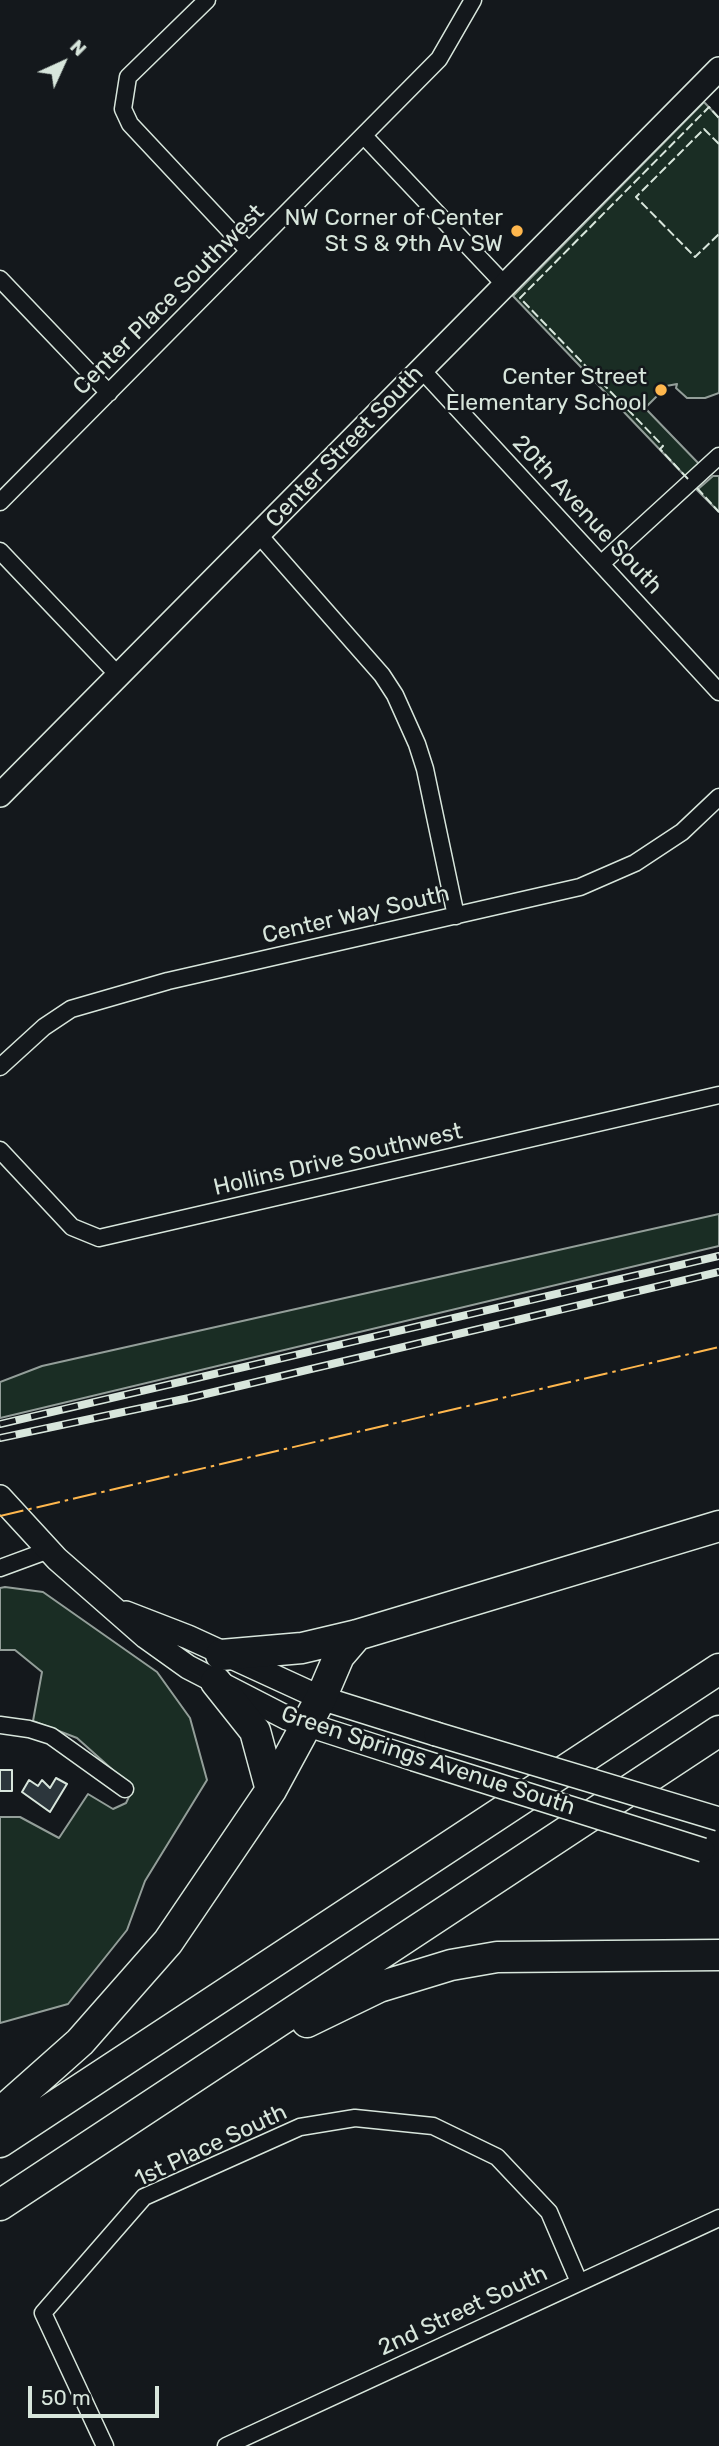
<!DOCTYPE html>
<html>
<head>
<meta charset="utf-8">
<style>
	body { margin:0 }
	#map { position:relative; width:719px; height:2446px; overflow:hidden; background:#14181c; font-family:Rubik,sans-serif }
	canvas { display:block }
	.north { position:absolute; left:28px; top:28px; width:70px; height:70px; -webkit-text-stroke:5px #14181c; paint-order:stroke; rotate:45deg; font-size:19px; font-weight:700; line-height:28px; text-align:center; color:#d8e6dc }
	.north::after { content:''; display:block; margin:auto; width:24px; height:32px; background:#d8e6dc; clip-path:polygon(50% 0,100% 100%,50% 72%,0 100%) }
	.scale { position:absolute; left:28px; top:2386px; width:131px; height:32px; box-sizing:border-box; border:4px solid #d8e6dc; border-top:0; padding-left:9px; font-size:21px; line-height:24px; white-space:nowrap; color:#d8e6dc; -webkit-text-stroke:5px #14181c; paint-order:stroke }
</style>
</head>
<body>
<div id="map">
<canvas width="719" height="2446"></canvas>
<div class="north">N</div>
<div class="scale">50 m</div>
</div>
<script>
const g = document.querySelector('canvas').getContext('2d');
g.lineJoin = 'round';
function fill(path, color) { g.fillStyle = color; g.fill(path, 'evenodd'); }
const toPath = rows => new Path2D(rows.map(r => 'M' + r).join(''));
function strokePath(path, color, width, dash) { g.strokeStyle = color; g.lineWidth = width; g.lineCap = dash ? 'butt' : 'round'; g.setLineDash(dash || []); g.stroke(path); }
function drawText(font, color, halo, rows, align = 'center') {
  g.font = font + ' Rubik,sans-serif'; g.lineWidth = 5; g.setLineDash([]); g.textBaseline = 'middle'; g.strokeStyle = halo; g.fillStyle = color; for (const [text, x, y, turn = 0] of rows) {
    g.save(); g.translate(x, y); g.rotate((+turn || 0) * Math.PI / 180); g.textAlign = isNaN(turn) ? turn : align; if (halo) g.strokeText(text, 0, 0); g.fillText(text, 0, 0); g.restore();
  }
}
const green = toPath([
	[704,102,719,118,719,393,705,398,687,398,676,388,677,384,661,387,663,390,645,408,702,467,687,478,513,296,704,102],
	[713,476,719,476,719,512,697,490,713,476],
	[719,1214,719,1246,0,1418,0,1382,42,1366,719,1214],
	[5,1587,43,1592,157,1672,190,1718,207,1780,145,1881,127,1930,68,2004,0,2023,0,1817,20,1817,59,1838,88,1794,113,1809,126,1803,133,1788,77,1738,33,1721,42,1672,15,1650,0,1650,0,1588,5,1587]
]);
fill(green, '#1a2d24');
strokePath(green, '#939e99', 2);
const building = toPath([
	[0,1770,12,1770,12,1791,0,1791,0,1770],
	[56,1778,67,1784,50,1812,22,1792,29,1780,38,1786,42,1780,50,1788,56,1778]
]);
fill(building, '#2c363c');
strokePath(building, '#d8e6dc', 2);
const street = toPath([
	[207,0,128,77,123,109,130,124,249,251],
	[365,137,505,285],
	[0,279,109,393],
	[421,369,719,692],
	[0,502,439,59,473,0],
	[259,535,382,675,395,695,417,744,425,769,456,916],
	[0,551,119,676],
	[602,563,719,456],
	[0,1067,44,1027,71,1009,168,981,580,887,635,863,682,832,719,797],
	[0,1150,72,1227,99,1238,719,1095],
	[0,1568,49,1550],
	[0,1725,29,1729,51,1736,125,1789],
	[105,2446,43,2313,144,2197,300,2127,355,2118,433,2126,497,2157,549,2212,579,2282],
	[226,2446,719,2218]
]);
const secondary = toPath([
	[0,795,719,69],
	[0,1497,57,1559,146,1637,188,1667,287,1718,414,1759],
	[126,1613,188,1637,321,1698,436,1734]
]);
const highway = toPath([
	[221,1655,302,1648,357,1635,719,1526],
	[216,1682,255,1731,271,1790],
	[307,2022,379,1987,451,1965,497,1957,719,1955],
	[0,2113,80,2042,168,1942,271,1790,321,1698,339,1656,357,1635],
	[0,2142,719,1669],
	[0,2205,719,1731]
]);
strokePath(street, '#d8e6dc', 19);
strokePath(secondary, '#d8e6dc', 26);
strokePath(highway, '#d8e6dc', 33);
strokePath(street, '#14181c', 16);
strokePath(secondary, '#14181c', 23);
strokePath(highway, '#14181c', 30);
const rail = toPath([
	[0,1424,719,1256],
	[0,1438,189,1398,719,1272]
]);
strokePath(rail, '#d8e6dc', 8);
strokePath(rail, '#14181c', 5, [16]);
const secondaryBridge = toPath([
	[436,1734,719,1819],
	[414,1759,703,1850]
]);
strokePath(secondaryBridge, '#d8e6dc', 26, []);
strokePath(secondaryBridge, '#14181c', 23);
strokePath(toPath([
	[719,144,704,129,636,197,695,257,719,234],
	[688,479,660,449,663,446,520,298,709,107,719,118],
	[697,488,719,512]
]), '#d8e6dc', 2, [9, 3.5]);
strokePath(toPath([
	[0,1516,719,1347]
]), '#ffb74d', 2, [24, 5, 3.5, 5]);
for (const [x, y, r, color] of [
	[517,231,7,"#ffb74d"],
	[661,390,7,"#ffb74d"]
]) { const dot = new Path2D(); dot.arc(x, y, r, 0, 2 * Math.PI); g.fillStyle = color; g.fill(dot); strokePath(dot, '#14181c', 2.5); }
drawText('23px', '#d8e6dc', '#14181c', [
	["NW Corner of Center",503,218],
	["St S & 9th Av SW",503,244],
	["Center Street",647,377],
	["Elementary School",647,403]
], 'right');
drawText('23px', '#d8e6dc', '#14181c', [
	["Center Place Southwest",169,300,-45],
	["Center Street South",345,447,-46],
	["20th Avenue South",587,515,47],
	["Center Way South",356,915,-13],
	["Hollins Drive Southwest",338,1160,-13],
	["Green Springs Avenue South",428,1761,18],
	["1st Place South",211,2146,-25],
	["2nd Street South",463,2311,-25]
]);
</script>
</body>
</html>
